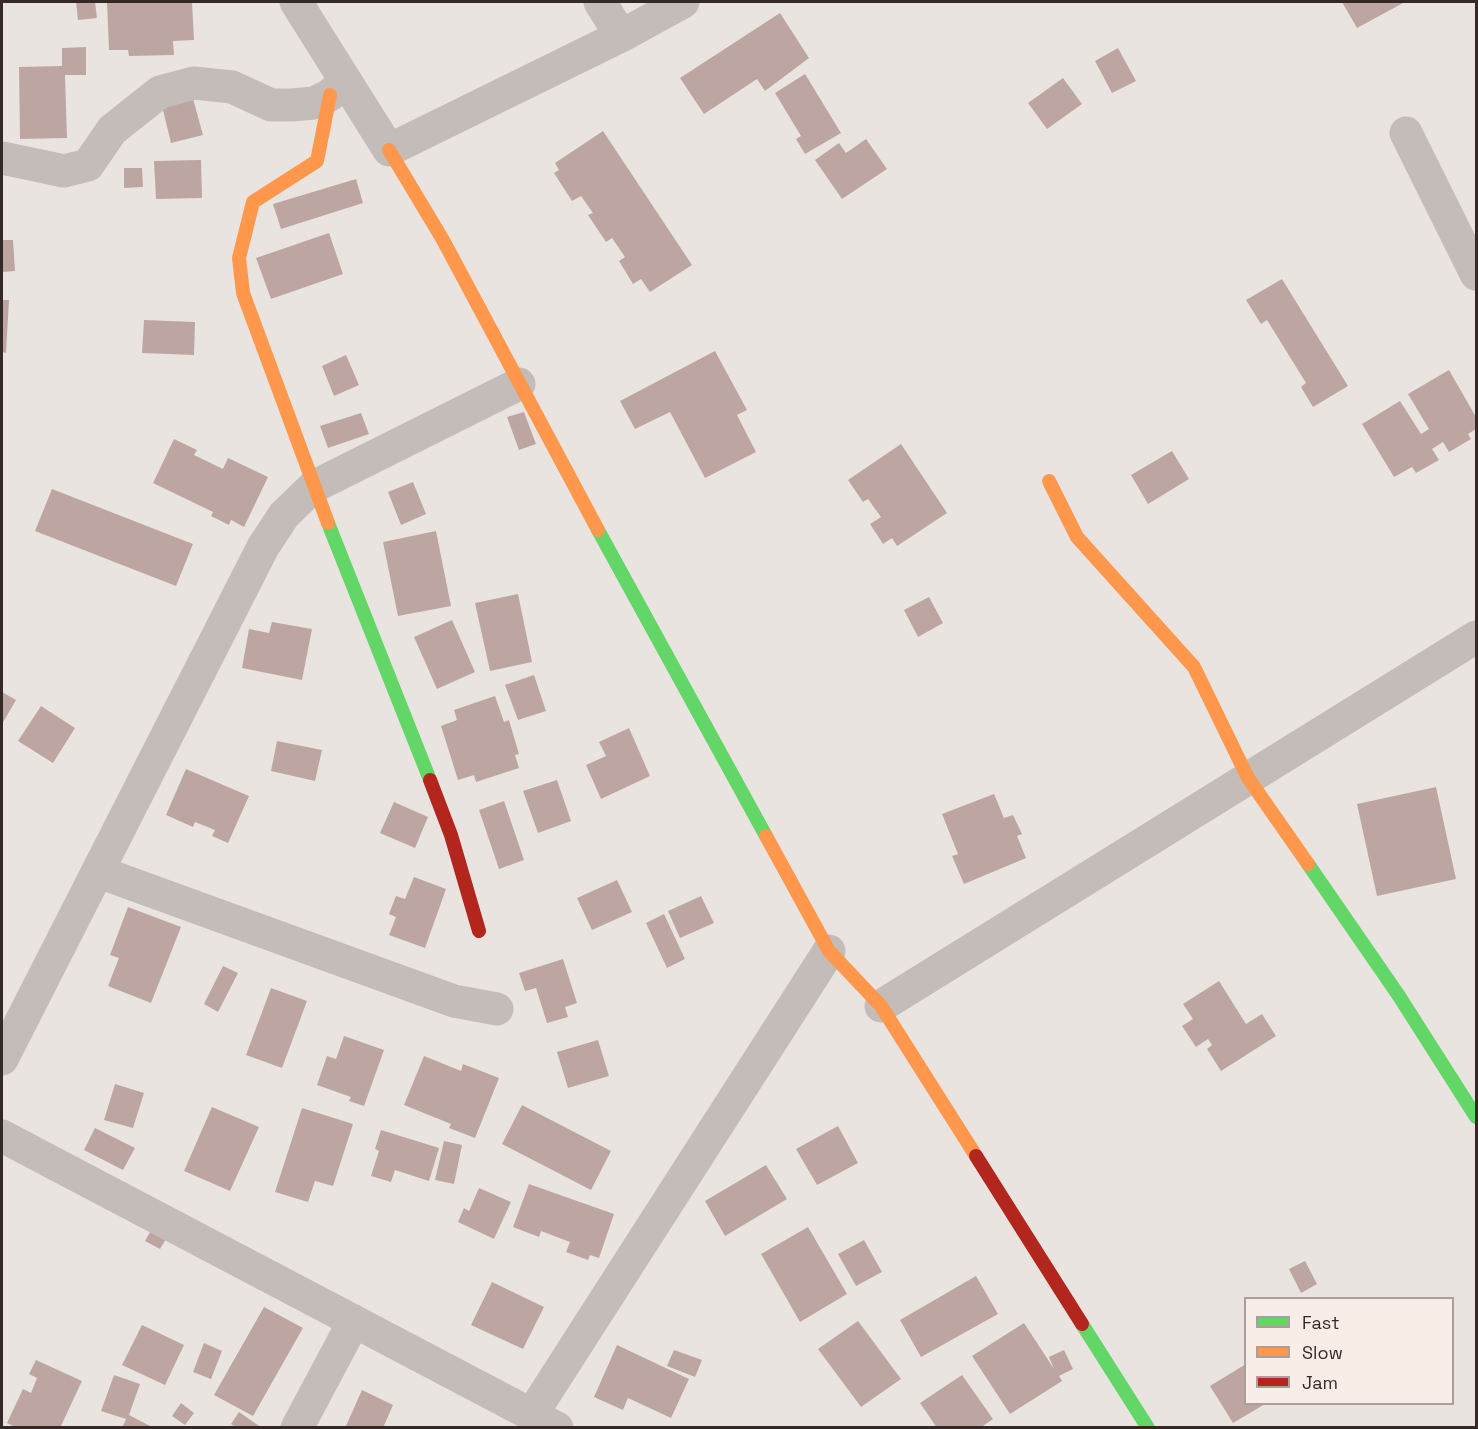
<!DOCTYPE html>
<html>
<head>
<meta charset="utf-8">
<style>
	body { margin:0 }
	#map { position:relative; width:1478px; height:1429px; overflow:hidden; background:#eae4e0; font-family:"Space Grotesk",sans-serif }
	canvas { display:block }
	.frame { position:absolute; inset:0; border:3px solid #342927; pointer-events:none }
	.legend { position:absolute; left:1244px; top:1297px; width:210px; height:108px; box-sizing:border-box; background:#f8ede7; border:2px solid #aa9f9a; margin:0; padding:8px 10px; list-style:none; font-size:18px; color:#342927 }
	.legend li { display:flex; align-items:center; gap:12px; height:30px }
	.legend b { width:30px; border:2px solid #aa9f9a }
</style>
</head>
<body>
<div id="map">
<canvas width="1478" height="1429"></canvas>
<div class="frame"></div>
<ul class="legend">
<li><b style="height:8px;background:#63d668"></b>Fast</li>
<li><b style="height:8px;background:#ff974d"></b>Slow</li>
<li><b style="height:8px;background:#b3261e"></b>Jam</li>
</ul>
</div>
<script>
const g = document.querySelector('canvas').getContext('2d');
g.lineJoin = 'round';
function fill(path, color) { g.fillStyle = color; g.fill(path, 'evenodd'); }
const toPath = rows => new Path2D(rows.map(r => 'M' + r).join(''));
function strokePath(path, color, width, dash) { g.strokeStyle = color; g.lineWidth = width; g.lineCap = dash ? 'butt' : 'round'; g.setLineDash(dash || []); g.stroke(path); }
fill(toPath([
	[76,2,95,2,97,18,78,20],
	[107,2,192,2,194,40,173,41,174,55,129,56,128,50,109,50],
	[1342,2,1405,2,1357,28],
	[780,13,809,58,765,91,757,79,704,114,680,78],
	[86,47,86,75,65,75,67,138,20,139,19,67,62,66,62,48],
	[1118,48,1136,81,1112,93,1095,61],
	[805,74,841,133,805,154,796,139,801,136,775,93],
	[1063,78,1082,104,1047,129,1028,103],
	[192,95,203,135,171,143,161,102],
	[603,131,692,265,650,292,641,279,633,284,619,261,625,257,612,238,606,242,588,215,593,213,581,196,572,201,554,173,559,170,555,163],
	[866,139,887,169,842,199,815,160,839,143,846,153],
	[201,160,202,198,156,199,154,161],
	[124,168,142,168,143,187,124,188],
	[356,179,363,203,281,229,273,204],
	[329,233,343,274,271,299,256,258],
	[2,240,13,240,15,271,2,272],
	[1282,279,1348,386,1313,407,1301,387,1306,383,1267,320,1261,324,1246,300],
	[2,300,9,300,6,353,2,352],
	[144,320,195,322,194,355,142,353],
	[715,351,747,410,737,415,756,452,705,478,670,412,635,429,620,401],
	[346,355,359,385,334,396,322,366],
	[1449,370,1476,417,1476,429,1468,434,1471,439,1449,452,1443,442,1432,449,1439,460,1416,473,1412,467,1394,477,1362,424,1400,401,1421,434,1429,429,1408,394],
	[524,412,536,444,519,450,507,417],
	[361,413,369,434,328,448,320,426],
	[174,439,197,450,194,455,223,469,228,458,268,477,244,527,231,520,229,525,211,516,213,512,153,483],
	[901,444,947,513,897,546,892,538,883,544,870,524,881,517,868,499,863,502,848,480],
	[1172,451,1189,479,1148,504,1131,475],
	[413,482,426,514,401,525,388,492],
	[52,489,193,544,176,586,35,531],
	[436,531,451,606,398,616,383,542],
	[518,594,532,662,490,671,475,603],
	[929,597,943,623,918,637,904,610],
	[452,620,475,672,437,689,414,637],
	[272,622,312,629,302,680,242,668,249,629,269,633],
	[534,675,546,711,518,720,505,685],
	[2,692,16,700,2,724],
	[495,696,504,722,509,720,519,754,515,755,519,768,476,782,474,775,458,780,441,726,457,720,454,710],
	[41,706,75,728,53,763,18,741],
	[629,728,650,776,601,799,586,765,606,756,599,742],
	[277,741,322,750,315,781,271,771],
	[186,769,249,796,228,843,212,836,215,830,195,822,193,827,166,815],
	[557,780,571,821,538,833,523,791],
	[1436,787,1456,879,1377,896,1357,804],
	[994,794,1004,818,1013,815,1022,834,1017,836,1026,858,964,884,952,856,958,854,942,814],
	[504,801,524,860,499,869,479,810],
	[394,802,428,817,415,848,380,833],
	[414,877,446,889,425,948,389,935,396,917,389,914,396,896,405,899],
	[617,880,632,912,592,930,577,898],
	[701,896,714,923,680,938,668,911],
	[128,907,181,927,151,1003,108,986,119,958,110,955],
	[664,914,685,959,667,968,646,923],
	[563,959,577,1003,565,1007,568,1017,547,1023,536,988,525,991,519,973],
	[223,966,238,973,218,1012,204,1004],
	[1219,981,1246,1024,1262,1014,1276,1036,1221,1071,1207,1049,1212,1045,1208,1039,1196,1047,1182,1026,1193,1019,1183,1004],
	[271,988,307,1001,282,1068,246,1055],
	[344,1036,384,1050,364,1106,349,1101,351,1097,317,1085,327,1056,336,1059],
	[598,1040,609,1076,568,1088,557,1052],
	[424,1056,461,1071,463,1064,499,1078,475,1138,449,1128,451,1124,404,1105],
	[115,1084,144,1093,133,1128,104,1120],
	[522,1105,611,1151,591,1190,502,1144],
	[212,1107,259,1127,230,1191,184,1171],
	[302,1108,353,1124,333,1186,315,1181,308,1202,275,1192],
	[838,1126,858,1163,817,1185,796,1149],
	[95,1128,135,1148,123,1170,84,1150],
	[381,1130,439,1148,429,1181,395,1170,391,1182,371,1176,379,1151,375,1149],
	[444,1141,462,1145,454,1184,435,1180],
	[766,1165,787,1199,725,1236,705,1201],
	[529,1184,614,1214,599,1258,590,1255,588,1260,566,1252,570,1242,541,1231,539,1237,513,1227],
	[479,1188,511,1202,494,1239,458,1222,464,1208,469,1211],
	[155,1223,170,1232,160,1249,145,1241],
	[808,1227,847,1294,800,1322,761,1254],
	[864,1240,882,1272,856,1286,838,1254],
	[1305,1261,1317,1284,1301,1293,1289,1269],
	[976,1276,998,1314,921,1357,900,1320],
	[492,1282,544,1307,523,1349,471,1325],
	[264,1307,303,1328,253,1416,214,1395],
	[858,1321,901,1379,861,1407,818,1349],
	[1024,1323,1054,1369,1049,1357,1064,1350,1073,1369,1059,1376,1062,1381,1010,1414,972,1356],
	[142,1325,184,1345,165,1385,122,1365],
	[204,1343,222,1351,211,1379,193,1372],
	[617,1345,689,1379,671,1418,628,1398,623,1410,594,1397],
	[674,1350,702,1360,695,1377,667,1366],
	[36,1360,82,1381,60,1428,17,1428,7,1423,23,1389,31,1393,37,1378,29,1374],
	[1246,1364,1246,1404,1265,1404,1233,1423,1210,1386],
	[114,1375,140,1384,129,1415,154,1428,122,1428,126,1419,101,1411],
	[962,1375,993,1419,980,1428,937,1428,920,1403],
	[362,1390,393,1405,383,1428,345,1428],
	[181,1403,194,1413,185,1425,172,1416],
	[239,1412,262,1428,236,1428,231,1424]
]), '#bda6a2');
strokePath(toPath([
	[296,2,389,150,621,36,600,2],
	[621,36,683,2],
	[1406,133,1476,274],
	[2,158,64,171,88,165,112,130,160,92,194,83,232,87,271,105,292,105,314,103,330,95,345,81],
	[99,872,454,1001,497,1009],
	[881,1006,1476,637],
	[2,1059,263,547,284,515,313,487,519,384],
	[2,1136,557,1428],
	[532,1414,829,951],
	[297,1428,354,1321]
]), '#c3bcb9', 33);
strokePath(toPath([
	[328,523,430,780],
	[598,530,766,836],
	[1308,864,1399,996,1476,1117],
	[1082,1324,1148,1428]
]), '#63d668', 14);
strokePath(toPath([
	[389,150,443,240,598,530],
	[1049,481,1077,537,1194,667,1248,778,1308,864],
	[328,523,243,293,239,258,253,202,317,161,330,95],
	[766,836,829,951,881,1006,976,1156]
]), '#ff974d', 14);
strokePath(toPath([
	[430,780,451,835,479,931],
	[976,1156,1082,1324]
]), '#b3261e', 14);
</script>
</body>
</html>
